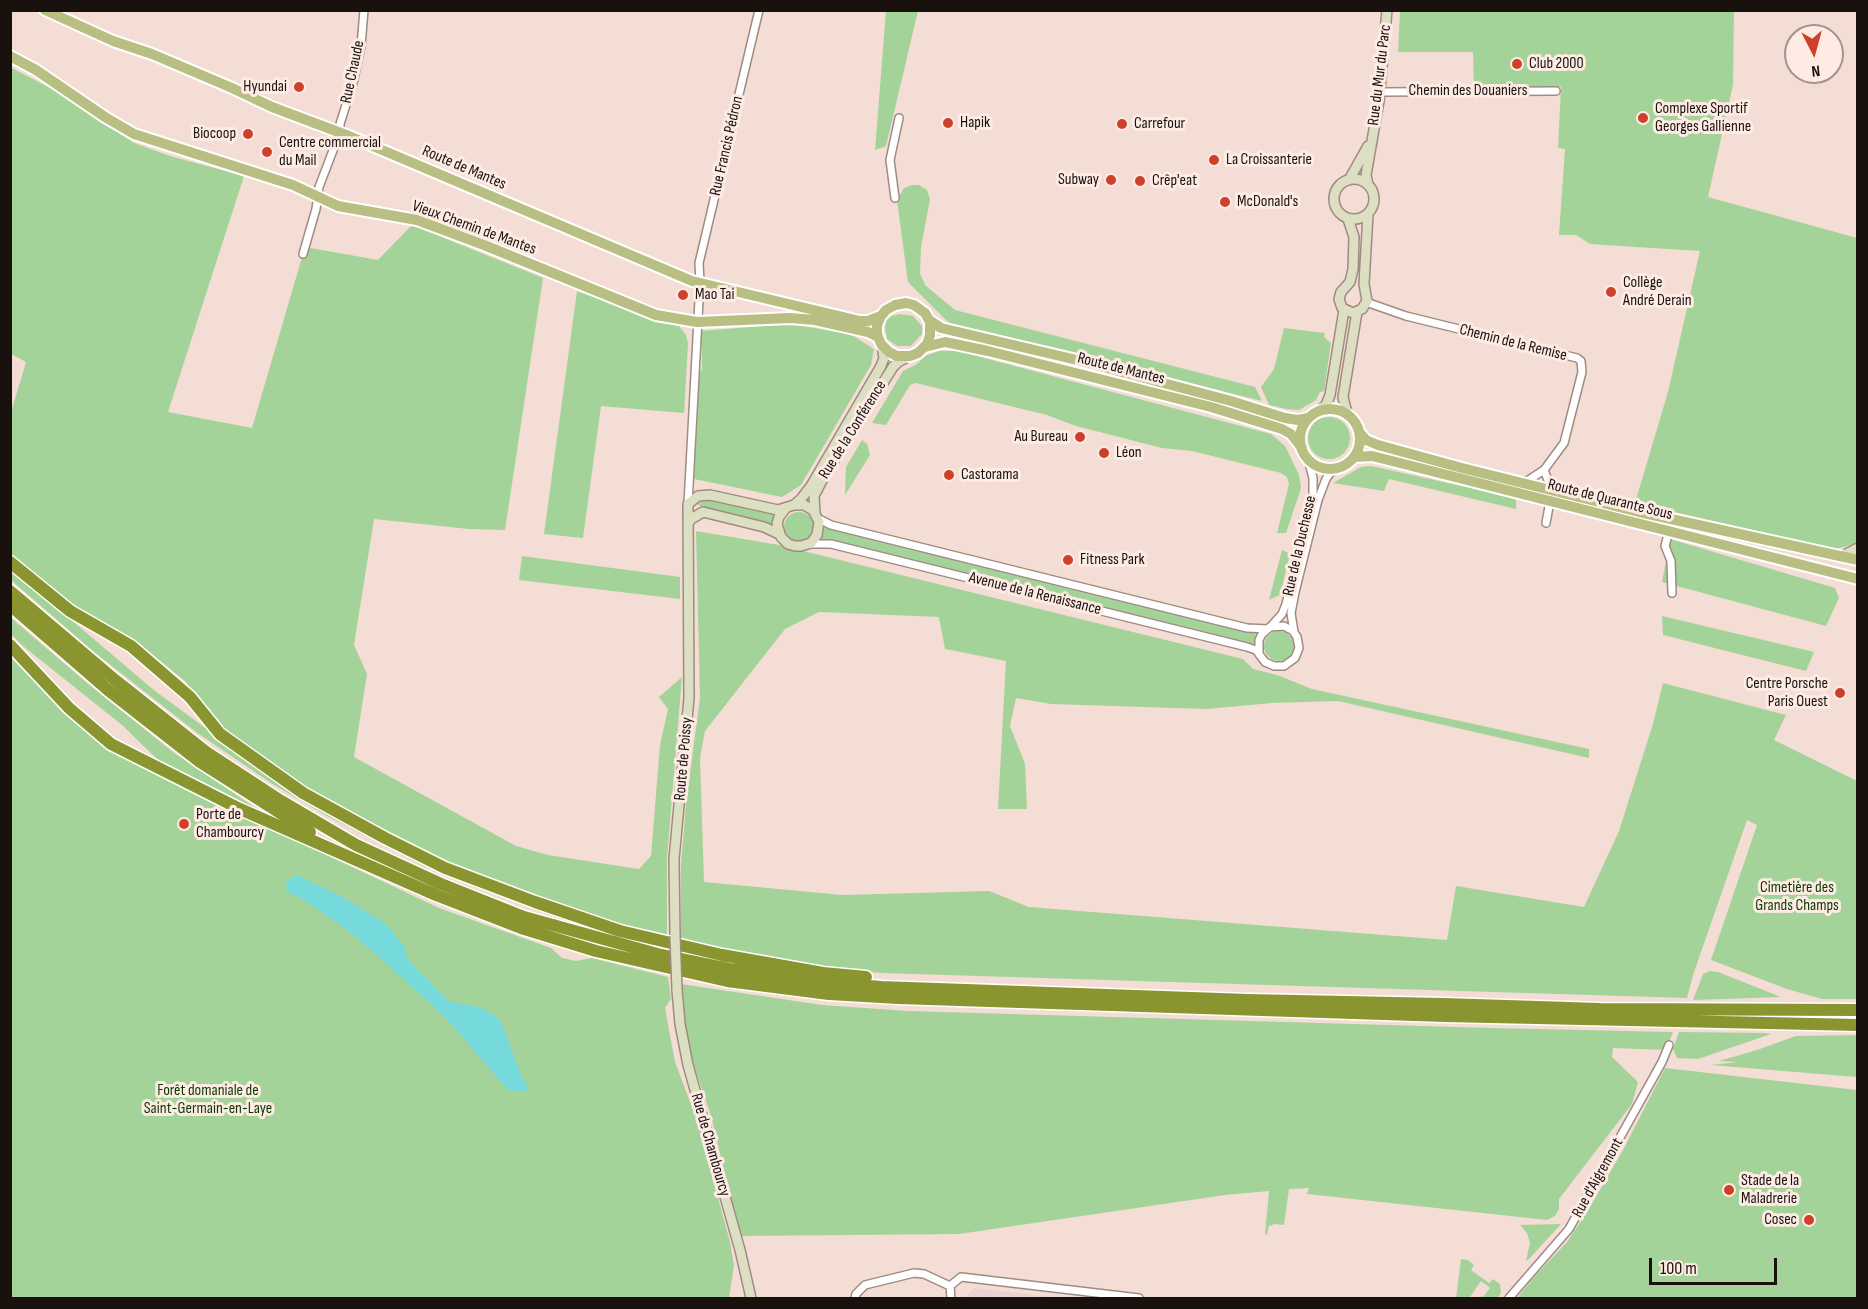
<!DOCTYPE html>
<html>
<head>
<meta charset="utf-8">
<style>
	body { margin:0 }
	#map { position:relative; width:1868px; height:1309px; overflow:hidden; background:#f3ddd4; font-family:"Sofia Sans Condensed",sans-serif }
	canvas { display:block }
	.frame { position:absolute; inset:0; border:12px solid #19110e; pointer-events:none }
	.north { position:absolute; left:1784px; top:24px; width:60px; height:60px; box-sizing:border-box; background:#fdebe4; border:2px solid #a2948e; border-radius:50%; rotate:174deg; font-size:16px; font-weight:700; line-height:24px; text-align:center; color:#19110e }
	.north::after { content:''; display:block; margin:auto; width:21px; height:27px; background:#cd412a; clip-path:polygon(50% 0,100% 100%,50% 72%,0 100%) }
	.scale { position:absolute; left:1649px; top:1258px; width:128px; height:27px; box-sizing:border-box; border:3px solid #19110e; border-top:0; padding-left:8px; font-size:18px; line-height:21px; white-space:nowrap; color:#19110e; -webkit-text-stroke:4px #fdebe4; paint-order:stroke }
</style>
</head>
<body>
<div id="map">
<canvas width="1868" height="1309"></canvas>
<div class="frame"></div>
<div class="north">N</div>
<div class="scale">100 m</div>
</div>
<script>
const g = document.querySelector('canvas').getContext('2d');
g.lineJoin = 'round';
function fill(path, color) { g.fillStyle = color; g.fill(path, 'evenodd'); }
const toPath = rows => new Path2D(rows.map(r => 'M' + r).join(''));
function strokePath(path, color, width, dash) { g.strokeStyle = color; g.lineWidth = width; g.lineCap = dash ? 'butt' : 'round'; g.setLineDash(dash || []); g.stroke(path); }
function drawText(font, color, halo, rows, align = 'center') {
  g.font = font + ' "Sofia Sans Condensed",sans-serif'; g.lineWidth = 6; g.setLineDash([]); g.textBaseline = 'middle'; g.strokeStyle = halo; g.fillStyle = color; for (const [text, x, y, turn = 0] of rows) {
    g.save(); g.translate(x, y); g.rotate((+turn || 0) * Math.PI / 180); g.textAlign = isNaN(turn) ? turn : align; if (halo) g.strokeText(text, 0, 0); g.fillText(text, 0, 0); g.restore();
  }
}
fill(toPath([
	[974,1288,1061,1298,964,1298]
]), '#ebd1d6');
fill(toPath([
	[886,11,918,11,886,146,875,150],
	[1400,11,1734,11,1733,85,1708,197,1857,238,1858,540,1855,544,1836,549,1635,503,1668,392,1700,251,1590,244,1576,235,1559,235,1565,149,1558,148,1561,87,1474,87,1473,52,1398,52],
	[10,67,58,92,134,143,170,156,244,176,168,412,252,428,305,247,378,260,412,225,543,278,505,530,469,529,374,519,354,645,367,674,354,757,516,846,548,855,639,869,651,856,660,745,668,709,659,697,682,677,667,858,667,939,616,925,492,882,418,851,279,773,221,729,185,681,132,638,80,611,11,555,11,412,26,362,11,354],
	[912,185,919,185,927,190,930,199,921,247,920,274,926,286,955,310,1255,387,1262,401,949,323,908,282,897,200,904,188],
	[577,291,647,317,678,325,686,335,688,343,684,413,601,406,583,538,544,534],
	[900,314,913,316,922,326,922,334,911,346,897,346,887,339,885,328,886,320,892,316],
	[790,324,850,334,874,349,871,365,801,485,782,497,694,479,697,377,702,369,702,347,698,344,700,331],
	[1284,328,1325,333,1324,337,1331,343,1324,391,1320,392,1316,400,1299,410,1287,409,1269,405,1261,387,1274,369],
	[939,351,958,351,1271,434,1285,446,1299,475,1301,488,1286,533,1277,533,1289,484,1287,477,1281,473,1192,451,1162,448,1076,426,1047,415,916,383,910,385,886,425,872,423,903,371,917,364,925,356],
	'1308 438a21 21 0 1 1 42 0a21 21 0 1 1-42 0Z',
	[862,440,867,444,870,455,845,495,846,467],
	[1371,466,1516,498,1516,509,1389,479,1384,491,1333,483,1361,467],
	[710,498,776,513,772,526,706,509,697,504],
	'784 527a15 15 0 1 1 30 0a15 15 0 1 1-30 0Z',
	[821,526,1256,633,1253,645,817,538],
	[696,531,779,545,1243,659,1253,669,1277,675,1312,689,1589,749,1589,758,1338,701,1272,703,1206,709,1051,704,1016,698,1010,726,1025,764,1027,809,998,809,1006,661,945,649,939,617,819,612,785,629,705,731,700,757,704,882,842,895,989,891,1029,907,1447,940,1456,886,1584,907,1619,831,1653,724,1663,683,1786,715,1774,740,1857,781,1857,999,1822,999,1787,989,1711,960,1757,825,1747,820,1693,975,1687,998,882,973,809,967,681,941,681,865,686,804,700,698],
	[1670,539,1835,588,1839,598,1826,626,1662,582],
	[1282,550,1290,554,1280,595,1269,600],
	[522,556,680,577,680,599,519,580],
	[10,568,155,691,215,735,373,837,574,920,571,922,484,891,423,866,327,816,271,783,196,732,94,652,11,580],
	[1662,616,1814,652,1806,671,1663,635],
	[10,617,87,683,173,752,266,815,226,797,183,773,180,776,157,759,122,725,23,646,11,634],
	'1264 646a15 15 0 1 1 30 0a15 15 0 1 1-30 0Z',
	[10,644,73,718,276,831,439,908,551,948,562,958,576,961,592,958,668,977,671,999,665,1008,675,1062,697,1120,730,1242,734,1266,729,1298,11,1298],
	[1710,971,1718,972,1781,997,1693,1000,1703,974],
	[681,984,822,1005,908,1011,1490,1028,1673,1032,1666,1050,1613,1048,1612,1057,1638,1082,1632,1104,1559,1199,1559,1209,1555,1216,1547,1220,1307,1194,1309,1188,1289,1189,1284,1225,1273,1224,1272,1226,1269,1225,1267,1235,1265,1234,1269,1191,1225,1195,959,1234,740,1236,711,1116,694,1066,684,1024],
	[1679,1032,1765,1033,1771,1034,1698,1059,1677,1058,1673,1049],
	[1857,1035,1857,1077,1710,1065,1739,1062,1719,1061,1757,1050,1796,1036],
	[1665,1068,1857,1090,1857,1298,1517,1298,1534,1277,1567,1242,1590,1207,1623,1150],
	[1561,1224,1528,1260,1526,1261,1530,1243,1527,1233,1520,1225],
	[1461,1259,1468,1260,1474,1265,1471,1270,1489,1283,1493,1279,1500,1284,1501,1293,1497,1298,1479,1298,1481,1296,1483,1297,1490,1288,1481,1281,1470,1297,1456,1298]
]), '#a4d399');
fill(toPath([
	[296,875,339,895,386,924,405,947,407,959,450,1002,479,1007,494,1015,500,1021,504,1029,520,1073,530,1092,508,1090,444,1016,379,957,346,929,307,902,287,891,286,882]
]), '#76d9dc');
const street = toPath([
	[1380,92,1556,91],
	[895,198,890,160,899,118],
	[303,254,316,209,319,187,340,132,340,124,353,83,361,46,364,10],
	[1366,302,1406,316,1577,358,1581,361,1582,372,1564,443,1544,470,1524,483],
	[1544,470,1552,490],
	[688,504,700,282,699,263,759,10],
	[819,519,831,525,1247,628,1267,629],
	[1546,523,1550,501],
	[1669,531,1665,546,1671,561,1672,593],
	[809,544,831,544,1247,647,1256,650,1265,662,1274,666,1284,666,1295,658,1299,648,1297,637,1293,631,1284,626,1270,627,1262,634,1259,640,1259,654],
	[1272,625,1282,614,1286,604,1313,495,1313,478,1308,459],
	[1294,632,1291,613,1295,592,1318,500,1326,479,1331,472,1338,468],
	[950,1286,961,1277,1139,1298],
	[950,1286,951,1298],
	[855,1298,856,1294,865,1285,914,1273,924,1274,950,1286],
	[1509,1298,1569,1229,1662,1062,1669,1045]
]);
const secondary = toPath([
	'1334 199a20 20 0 1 1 40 0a20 20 0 1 1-40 0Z',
	[1349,180,1368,146],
	[1368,185,1366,175,1379,101,1387,10],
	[1348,219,1354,237,1353,269,1350,282,1341,292,1339,299,1342,308,1353,313,1362,309,1367,301,1364,284,1368,214],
	[1320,410,1326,405,1330,395,1344,310],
	[1347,413,1343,397,1357,312],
	[794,505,801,499,811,486,881,366,884,358,882,346],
	[815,513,814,496,826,473,893,367,898,362,908,357],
	[688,524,691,519,703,512,764,527,779,534],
	[1842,556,1858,548],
	[675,936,674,859,689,698,688,504,698,496,710,495,778,510,794,505,804,505,813,510,819,522,817,535,811,543,801,546,795,546,788,544,781,537,777,524,779,517,785,509],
	[677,990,680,1024,688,1065,740,1250,751,1298]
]);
const primary = toPath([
	[45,10,113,41,152,54,232,88,272,107,349,136,692,281,860,321,868,321,881,316,886,310,895,305,906,303,914,305,925,313,930,322,930,335,927,344,918,353,910,356,897,356,889,352,881,344,877,334,877,325,881,316],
	[10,56,36,70,105,117,134,134,293,185,338,206,417,220,484,245,656,315,697,322,790,318,815,320,868,332,878,337],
	[929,320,941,328,1077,360,1231,401,1285,418,1298,420,1308,418],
	[925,347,945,342,988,351,1211,407,1282,429,1291,434,1302,448],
	'1300 439a30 30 0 1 1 60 0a30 30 0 1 1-60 0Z',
	[1360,433,1366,440,1378,445,1462,468,1639,512,1858,560],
	[1354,457,1372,456,1392,461,1858,579]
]);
const highway = toPath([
	[10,562,70,611,131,646,190,697,220,734,303,793,385,838,445,868,535,902,620,931,722,955,823,973,866,977],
	[10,591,115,680,206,752,281,801,356,845,441,884,524,917,661,955,729,969,828,982,881,987,1248,1000,1444,1004,1600,1009,1858,1010],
	[10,605,108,690,200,762,310,832],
	[10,645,69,708,111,744,240,809,436,895,521,928,596,951,727,981,829,994,898,998,1444,1016,1858,1025]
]);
strokePath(street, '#a08b83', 10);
strokePath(secondary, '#a08b83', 12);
strokePath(primary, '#fff', 14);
strokePath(highway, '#fff', 15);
strokePath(street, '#fff', 7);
strokePath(secondary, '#dcdfc1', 9);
strokePath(primary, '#b9bf82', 10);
strokePath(highway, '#8b952f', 12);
const secondaryBridge = toPath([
	[675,936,677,990]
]);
strokePath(secondaryBridge, '#a08b83', 12, []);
strokePath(secondaryBridge, '#dcdfc1', 9);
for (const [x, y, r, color] of [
	[1517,64,6,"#cd412a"],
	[299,87,6,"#cd412a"],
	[1643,118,6,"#cd412a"],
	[948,123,6,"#cd412a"],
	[1122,124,6,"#cd412a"],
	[248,134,6,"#cd412a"],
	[267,152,6,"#cd412a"],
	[1214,160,6,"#cd412a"],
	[1111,180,6,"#cd412a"],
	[1140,181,6,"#cd412a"],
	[1225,202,6,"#cd412a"],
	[1611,292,6,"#cd412a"],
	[683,295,6,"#cd412a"],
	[1080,437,6,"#cd412a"],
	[1104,453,6,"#cd412a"],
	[949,475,6,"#cd412a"],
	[1068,560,6,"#cd412a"],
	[1840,693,6,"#cd412a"],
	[184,824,6,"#cd412a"],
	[1729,1190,6,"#cd412a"],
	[1809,1220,6,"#cd412a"]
]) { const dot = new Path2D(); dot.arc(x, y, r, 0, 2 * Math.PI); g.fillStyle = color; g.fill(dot); strokePath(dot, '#fdebe4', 2); }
drawText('16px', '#19110e', '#fdebe4', [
	["Club 2000",1529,64],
	["Hyundai",287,87,"right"],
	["Complexe Sportif",1655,109],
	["Georges Gallienne",1655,127],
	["Hapik",960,123],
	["Carrefour",1134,124],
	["Biocoop",236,134,"right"],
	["Centre commercial",279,143],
	["du Mail",279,161],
	["La Croissanterie",1226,160],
	["Subway",1099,180,"right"],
	["Crêp'eat",1152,181],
	["McDonald's",1237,202],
	["Collège",1623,283],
	["André Derain",1623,301],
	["Mao Tai",695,295],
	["Au Bureau",1068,437,"right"],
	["Léon",1116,453],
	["Castorama",961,475],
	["Fitness Park",1080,560],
	["Centre Porsche",1828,684,"right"],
	["Paris Ouest",1828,702,"right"],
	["Porte de",196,815],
	["Chambourcy",196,833],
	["Stade de la",1741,1181],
	["Maladrerie",1741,1199],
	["Cosec",1797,1220,"right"]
], 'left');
drawText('16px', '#19110e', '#fdebe4', [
	["Rue Chaude",353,72,-78],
	["Rue du Mur du Parc",1380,75,-83],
	["Chemin des Douaniers",1468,91],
	["Rue Francis Pédron",727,146,-77],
	["Route de Mantes",464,168,23],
	["Vieux Chemin de Mantes",474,228,20],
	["Chemin de la Remise",1513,343,14],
	["Route de Mantes",1121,369,14],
	["Rue de la Conférence",853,430,-58],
	["Route de Quarante Sous",1610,500,14],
	["Rue de la Duchesse",1300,546,-77],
	["Avenue de la Renaissance",1035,594,14],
	["Route de Poissy",684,759,-85],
	["Rue de Chambourcy",710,1145,74],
	["Rue d'Aigremont",1598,1178,-61]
]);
drawText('16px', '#0b3900', '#fdebe4', [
	["Cimetière des",1797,888],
	["Grands Champs",1797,906],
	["Forêt domaniale de",208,1091],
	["Saint-Germain-en-Laye",208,1109]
]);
</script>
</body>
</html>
